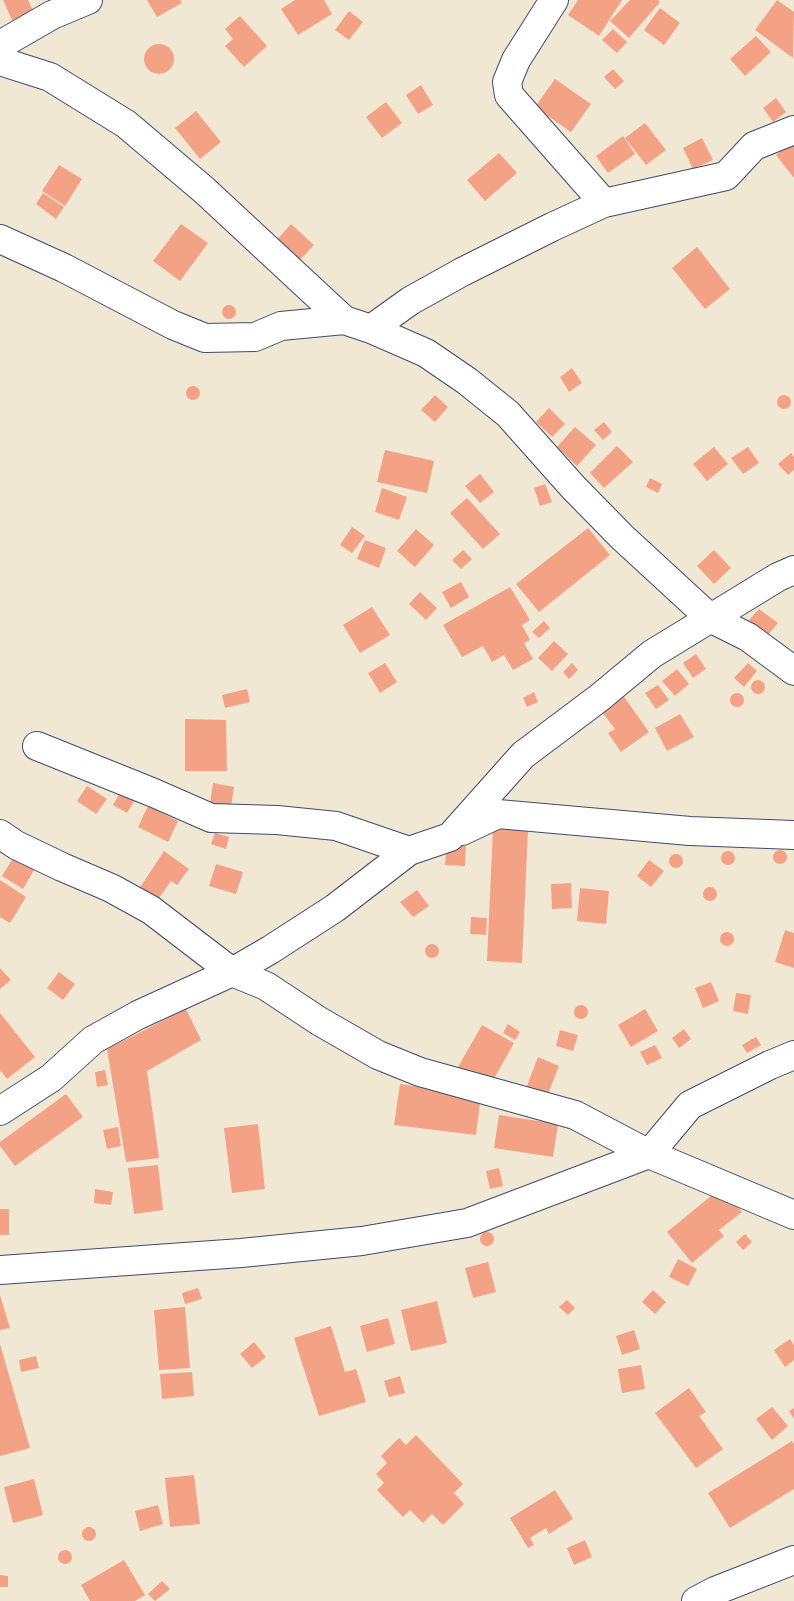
<!DOCTYPE html>
<html>
<head>
<meta charset="utf-8">
<style>
	body { margin:0 }
	canvas { display:block; background:#f1e8d4 }
</style>
</head>
<body>
<canvas width="794" height="1601"></canvas>
<script>
const g = document.querySelector('canvas').getContext('2d');
g.lineJoin = 'round';
function fill(path, color) { g.fillStyle = color; g.fill(path, 'evenodd'); }
const toPath = rows => new Path2D(rows.map(r => 'M' + r).join(''));
function strokePath(path, color, width, dash) { g.strokeStyle = color; g.lineWidth = width; g.lineCap = dash ? 'butt' : 'round'; g.setLineDash(dash || []); g.stroke(path); }
fill(toPath([
	[3,0,28,0,33,11,12,20],
	[147,0,180,0,182,3,157,17],
	[295,0,324,0,332,14,298,35,281,9],
	[578,0,622,0,599,36,568,15],
	[630,0,658,0,660,2,629,38,610,21],
	[777,0,794,12,793,58,755,30],
	[660,8,680,23,664,45,644,30],
	[349,11,363,22,349,40,335,30],
	[240,16,267,46,244,67,225,46,233,39,225,29],
	[613,29,627,42,617,53,602,40],
	[756,36,771,52,745,76,730,59],
	'144 59a15 15 0 1 1 30 0a15 15 0 1 1-30 0Z',
	[613,69,624,81,615,89,604,77],
	[555,79,591,104,571,132,535,107],
	[421,85,433,105,418,114,406,95],
	[776,98,786,112,773,122,763,108],
	[386,102,402,123,382,138,366,117],
	[196,111,221,142,200,159,175,128],
	[645,123,666,150,646,165,625,138],
	[623,136,635,154,608,173,596,156],
	[702,138,713,160,693,169,683,148],
	[794,141,794,178,776,155],
	[499,153,517,173,485,201,467,180],
	[59,165,82,179,65,206,42,191],
	[43,193,64,207,56,219,36,204],
	[181,224,208,243,180,281,153,261],
	[291,224,314,245,296,264,274,243],
	[697,247,730,289,705,309,672,268],
	'222 312a7 7 0 1 1 14 0a7 7 0 1 1-14 0Z',
	[572,368,582,383,569,392,560,377],
	'186 393a7 7 0 1 1 14 0a7 7 0 1 1-14 0Z',
	[435,395,448,407,435,422,421,410],
	'777 402a7 7 0 1 1 14 0a7 7 0 1 1-14 0Z',
	[549,408,565,424,552,437,536,422],
	[604,422,612,432,603,440,594,430],
	[575,427,596,445,577,466,557,447],
	[617,446,633,462,604,488,590,473],
	[714,447,728,464,707,481,693,464],
	[748,447,759,463,743,474,731,458],
	[385,450,434,461,427,493,377,482],
	[791,453,794,457,794,470,788,475,778,464],
	[480,474,494,492,480,503,465,486],
	[650,478,662,484,658,493,646,487],
	[545,484,552,502,540,506,534,488],
	[382,488,407,497,399,520,375,512],
	[467,498,500,534,483,549,450,513],
	[352,527,365,536,352,553,340,545],
	[588,528,610,555,539,612,516,584],
	[416,529,434,545,415,567,397,551],
	[365,540,386,548,379,568,357,559],
	[463,550,472,559,461,569,452,560],
	[714,550,731,568,714,584,697,566],
	[461,582,469,597,451,608,442,592],
	[510,587,530,620,522,625,530,640,524,643,533,659,513,670,504,655,492,662,483,646,462,657,443,625],
	[420,592,437,608,426,620,409,604],
	[372,607,390,635,360,653,343,625],
	[759,609,778,623,768,635,749,620],
	[544,621,550,628,539,638,532,632],
	[554,641,568,654,552,671,538,658],
	[696,654,706,669,693,678,683,663],
	[385,663,397,682,380,693,368,673],
	[572,663,578,670,569,679,563,672],
	[748,663,757,671,744,687,734,678],
	[677,669,689,684,675,696,662,681],
	'751 687a7 7 0 1 1 14 0a7 7 0 1 1-14 0Z',
	[658,685,669,700,656,709,645,693],
	[247,689,250,702,225,708,222,695],
	[534,692,538,702,527,707,523,698],
	'730 700a7 7 0 1 1 14 0a7 7 0 1 1-14 0Z',
	[622,694,649,732,621,752,608,733,615,729,600,709],
	[680,714,694,737,667,751,655,728],
	[185,719,226,720,227,771,185,771],
	[213,783,234,787,231,807,210,804],
	[87,786,107,799,96,814,77,801],
	[123,787,138,795,127,813,113,805],
	[148,806,178,821,168,842,138,827],
	[493,828,528,830,522,963,487,961],
	[215,833,229,837,226,849,211,844],
	[447,839,466,840,465,866,445,865],
	'773 857a7 7 0 1 1 14 0a7 7 0 1 1-14 0Z',
	[164,851,189,869,177,885,171,881,157,901,139,889],
	'721 858a7 7 0 1 1 14 0a7 7 0 1 1-14 0Z',
	'669 861a7 7 0 1 1 14 0a7 7 0 1 1-14 0Z',
	[13,858,34,870,23,889,2,876],
	[649,860,664,871,651,887,637,876],
	[216,864,243,872,236,894,209,886],
	[0,880,26,897,10,923,0,917],
	[571,883,572,908,552,909,551,884],
	'703 894a7 7 0 1 1 14 0a7 7 0 1 1-14 0Z',
	[580,888,609,891,606,924,577,921],
	[417,890,429,906,413,917,400,902],
	[471,917,487,918,486,935,470,934],
	[785,930,794,933,794,968,775,962],
	'720 939a7 7 0 1 1 14 0a7 7 0 1 1-14 0Z',
	'425 951a7 7 0 1 1 14 0a7 7 0 1 1-14 0Z',
	[0,968,11,980,0,989],
	[59,972,75,984,63,1000,47,988],
	[711,982,719,1001,703,1008,695,988],
	[736,993,751,995,748,1014,733,1011],
	'574 1012a7 7 0 1 1 14 0a7 7 0 1 1-14 0Z',
	[186,1009,201,1040,147,1071,159,1158,126,1162,107,1049],
	[645,1009,658,1031,631,1047,618,1025],
	[0,1013,35,1057,7,1079,0,1070],
	[508,1024,520,1032,515,1040,503,1033],
	[482,1025,514,1043,490,1086,458,1067],
	[684,1029,691,1039,679,1048,672,1038],
	[560,1030,578,1035,573,1051,556,1046],
	[756,1037,761,1045,747,1053,742,1045],
	[655,1045,662,1058,647,1065,640,1052],
	[538,1057,559,1066,546,1099,525,1091],
	[105,1070,108,1085,97,1087,95,1072],
	[400,1084,481,1095,476,1135,394,1125],
	[66,1094,83,1117,15,1166,0,1146,0,1142],
	[499,1115,558,1124,553,1157,494,1148],
	[258,1124,265,1189,232,1193,224,1128],
	[118,1127,121,1146,107,1149,103,1130],
	[158,1165,163,1210,134,1214,128,1168],
	[499,1168,503,1186,490,1189,486,1171],
	[722,1187,742,1212,719,1230,724,1236,692,1263,667,1232],
	[95,1189,113,1192,111,1205,94,1203],
	[0,1209,9,1209,9,1235,0,1235],
	'480 1239a7 7 0 1 1 14 0a7 7 0 1 1-14 0Z',
	[745,1234,752,1242,743,1250,736,1242],
	[678,1259,697,1269,688,1286,669,1277],
	[488,1262,496,1292,473,1298,465,1268],
	[198,1288,202,1299,185,1304,182,1293],
	[653,1290,666,1302,655,1314,642,1302],
	[0,1295,10,1328,0,1330],
	[567,1300,575,1308,568,1315,559,1307],
	[437,1301,447,1343,411,1351,401,1310],
	[185,1307,190,1368,159,1370,154,1310],
	[388,1318,395,1344,367,1352,360,1326],
	[331,1326,345,1372,356,1369,366,1402,319,1416,294,1338],
	[634,1330,640,1349,622,1355,616,1336],
	[790,1339,794,1345,794,1360,785,1367,774,1350],
	[254,1342,266,1357,252,1368,240,1354],
	[0,1344,30,1448,0,1456],
	[36,1356,39,1368,21,1372,19,1360],
	[641,1365,645,1389,622,1393,618,1369],
	[192,1372,194,1396,162,1399,160,1374],
	[400,1376,405,1393,389,1397,384,1381],
	[689,1388,706,1412,699,1416,723,1449,696,1468,655,1413],
	[772,1407,788,1426,772,1440,756,1419],
	[794,1408,794,1419,789,1411],
	[416,1435,463,1484,454,1493,464,1504,443,1525,432,1514,423,1523,410,1510,403,1517,377,1490,384,1483,376,1474,387,1463,381,1456,399,1438,406,1445],
	[792,1441,794,1444,794,1489,730,1528,708,1493],
	[194,1475,200,1524,170,1527,165,1478],
	[34,1479,43,1515,13,1523,4,1487],
	[555,1490,573,1519,549,1534,546,1528,530,1538,534,1545,528,1548,510,1518],
	[158,1505,163,1524,140,1531,135,1511],
	'82 1534a7 7 0 1 1 14 0a7 7 0 1 1-14 0Z',
	[585,1540,592,1557,574,1565,567,1548],
	'58 1557a7 7 0 1 1 14 0a7 7 0 1 1-14 0Z',
	[124,1560,145,1595,135,1601,90,1601,81,1585],
	[0,1575,8,1576,8,1587,0,1587],
	[162,1581,170,1589,155,1601,148,1594]
]), '#f3a286');
const street = toPath([
	[554,0,516,60,507,82,509,95,604,203],
	[0,45,52,15,88,0],
	[0,61,50,77,126,124,204,190,344,320],
	[0,239,64,268,173,325,205,338,255,337,281,326,344,320,371,329,426,353,467,381,508,414,573,487,622,537,710,618,748,637,794,671],
	[371,329,410,301,462,272,552,227,604,203,726,176,754,146,794,130],
	[37,746,154,793,211,818,277,820,336,826,409,851],
	[462,831,498,814,690,831,794,835],
	[0,834,16,845,62,867,111,888,151,910,232,972,266,986,319,1021,378,1055,420,1072,575,1115,649,1154,690,1105,770,1065,794,1055],
	[0,1111,51,1078,93,1040,138,1015,232,972,270,950,335,908,409,851,450,837,523,755,599,698,652,654,778,577,794,570],
	[696,1601,715,1591,794,1560]
]);
const secondary = toPath([
	[0,1270,241,1253,362,1241,467,1223,649,1154,794,1215]
]);
strokePath(street, '#3b4b70', 30);
strokePath(secondary, '#3b4b70', 30);
strokePath(street, '#fff', 28);
strokePath(secondary, '#fff', 28);
</script>
</body>
</html>
